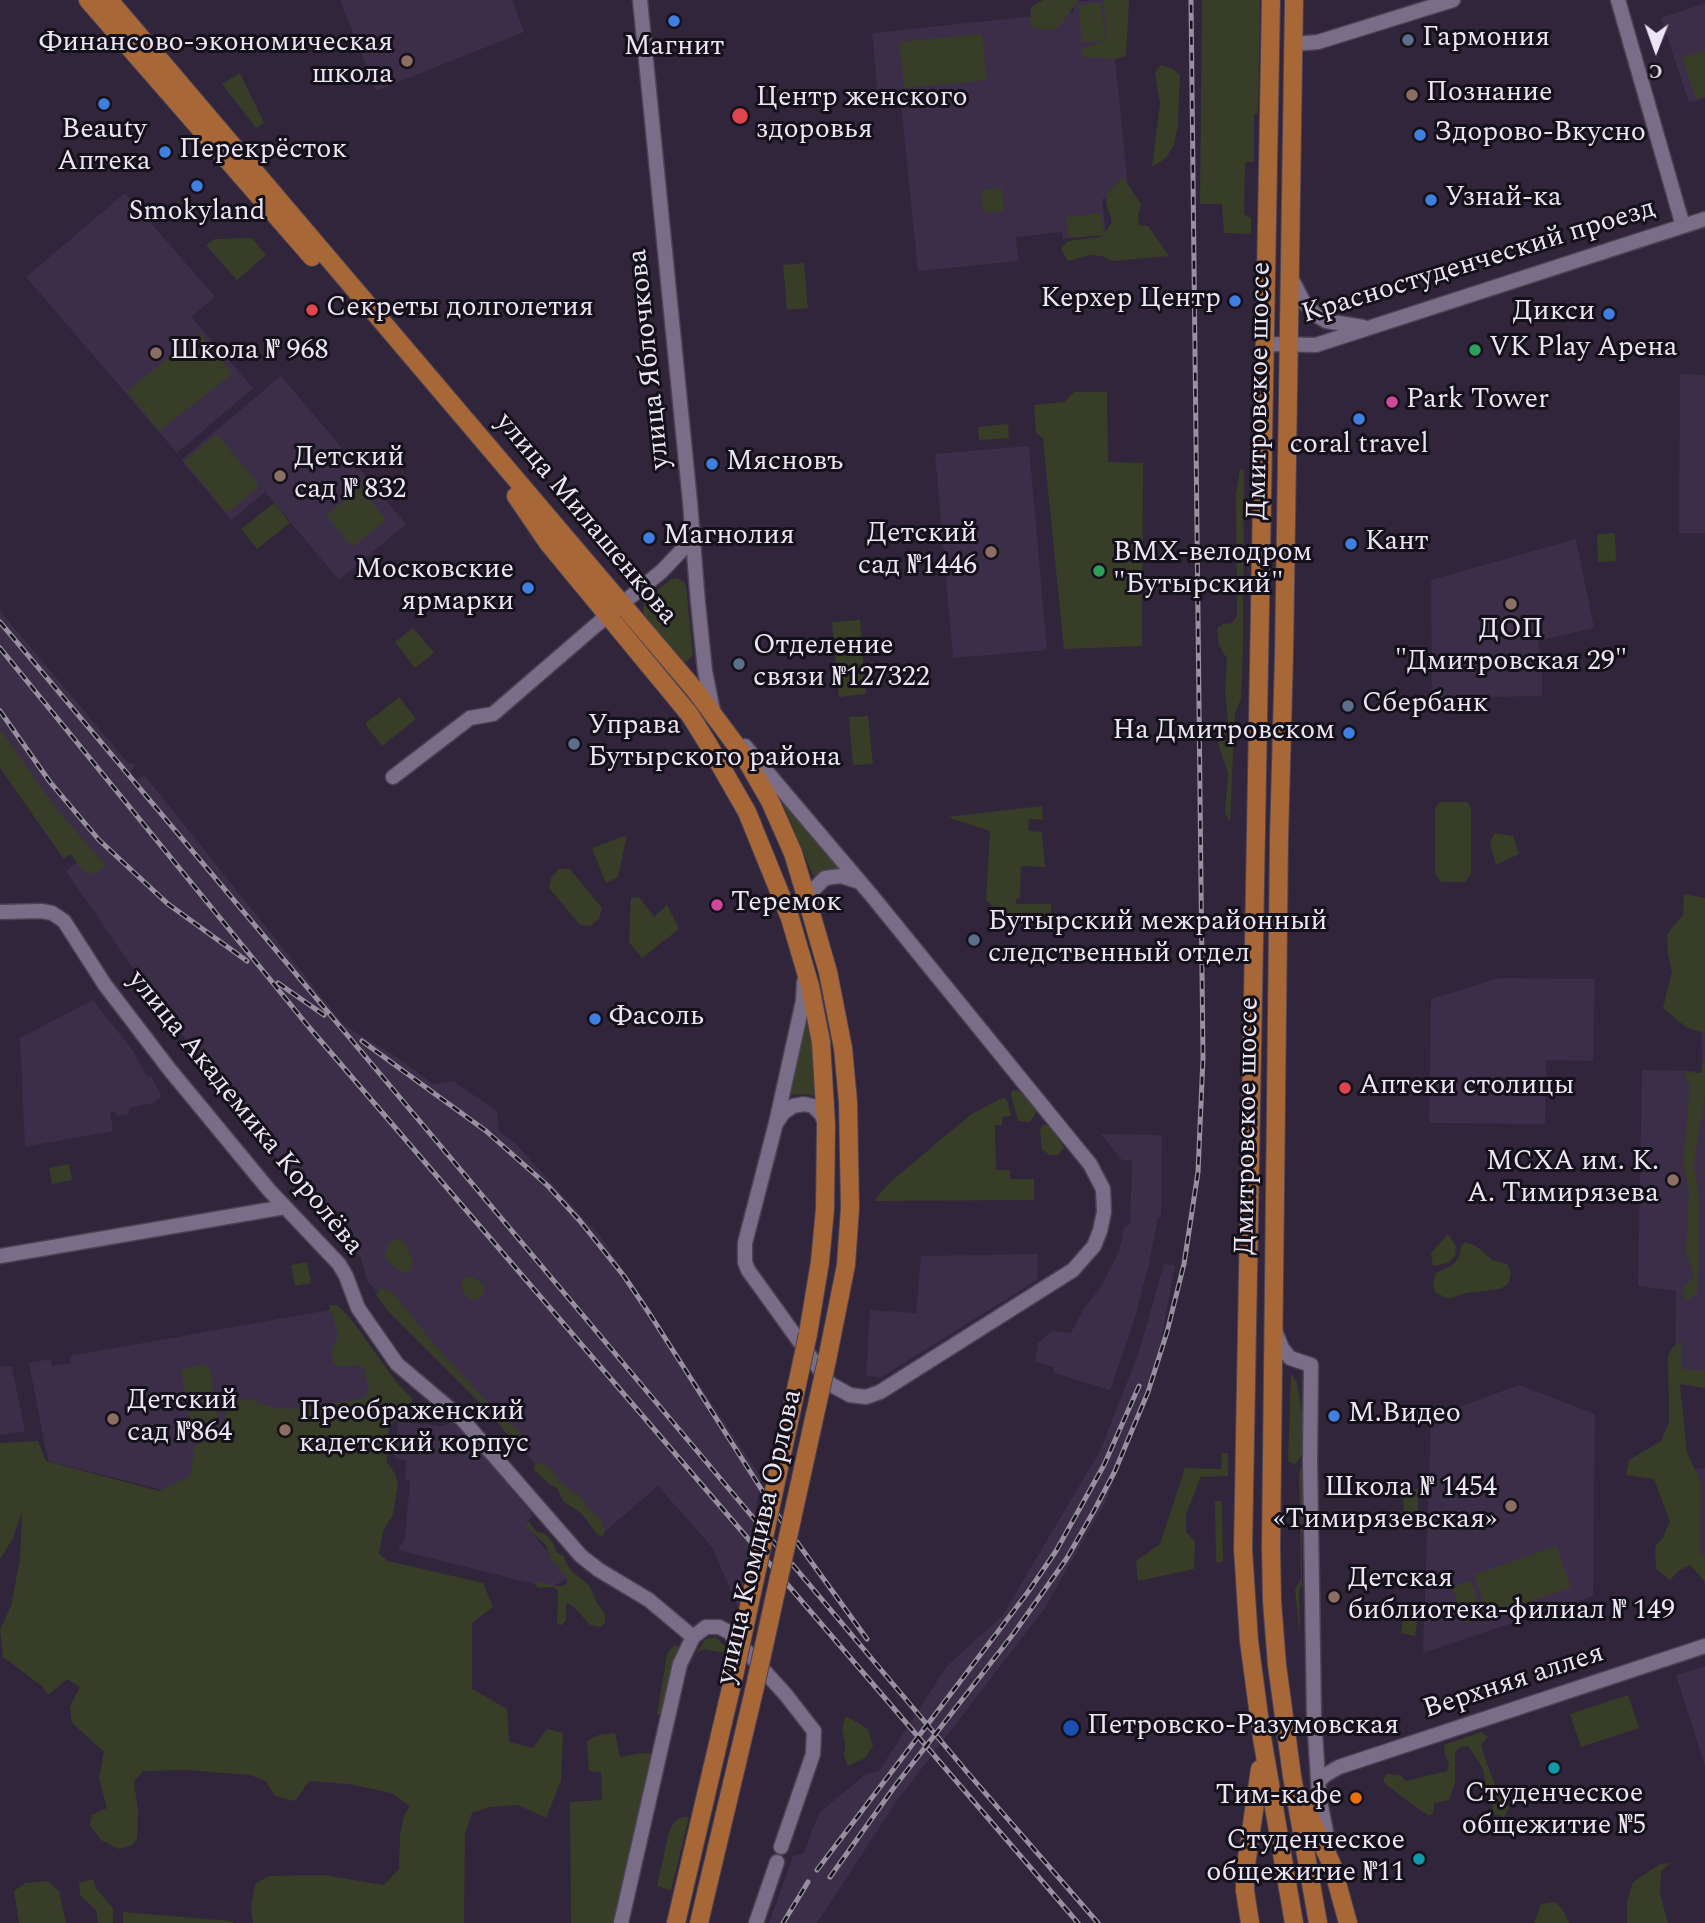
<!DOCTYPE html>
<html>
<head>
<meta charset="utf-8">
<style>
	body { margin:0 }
	#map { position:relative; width:1705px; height:1923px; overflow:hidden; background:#30253b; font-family:Spectral,serif }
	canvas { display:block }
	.north { position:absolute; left:1621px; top:14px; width:70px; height:70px; -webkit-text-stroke:5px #15111a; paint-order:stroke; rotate:181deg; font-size:19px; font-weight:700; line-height:28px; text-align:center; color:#ece5f3 }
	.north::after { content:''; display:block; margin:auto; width:24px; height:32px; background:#ece5f3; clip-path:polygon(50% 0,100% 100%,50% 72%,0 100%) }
</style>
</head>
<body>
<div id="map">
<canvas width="1705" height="1923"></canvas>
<div class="north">С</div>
</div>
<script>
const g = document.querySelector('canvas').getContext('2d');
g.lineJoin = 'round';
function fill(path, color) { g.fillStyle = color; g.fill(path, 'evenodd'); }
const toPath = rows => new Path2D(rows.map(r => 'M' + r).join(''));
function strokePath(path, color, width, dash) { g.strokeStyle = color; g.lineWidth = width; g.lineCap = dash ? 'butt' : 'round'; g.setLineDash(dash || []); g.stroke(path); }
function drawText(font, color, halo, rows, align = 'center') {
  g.font = font + ' Spectral,serif'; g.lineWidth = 6; g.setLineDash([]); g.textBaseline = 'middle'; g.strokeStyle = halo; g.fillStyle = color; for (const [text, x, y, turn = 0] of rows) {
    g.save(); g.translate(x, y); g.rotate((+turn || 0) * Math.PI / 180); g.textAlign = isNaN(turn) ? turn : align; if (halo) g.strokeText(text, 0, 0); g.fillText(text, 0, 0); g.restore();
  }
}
fill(toPath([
	[340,0,512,0,524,32,376,91],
	[1109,0,1129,196,1102,199,1106,235,1063,239,1062,232,1016,237,1018,261,918,271,901,105,879,107,872,33,1074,12,1073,1],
	[1705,3,1705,98,1689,103,1661,18],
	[125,193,215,297,191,317,253,388,177,453,26,277],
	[1680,374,1705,375,1705,533,1679,533],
	[281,376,406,524,339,580,265,492,231,520,181,460],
	[1029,446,1047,650,953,658,935,454],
	[1576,539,1594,628,1538,641,1542,660,1542,696,1432,698,1431,580],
	[0,611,128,763,135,764,131,773,136,779,145,776,345,1026,395,1056,433,1084,453,1081,497,1111,499,1131,515,1143,601,1237,761,1477,740,1611,712,1547,658,1486,601,1535,367,1281,361,1258,302,1191,152,996,66,871,77,862,70,854,64,859,0,768],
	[1700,910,1705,910,1705,1374,1675,1375,1676,1291,1638,1286,1642,1070,1694,1071,1694,1075,1702,1075],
	[1499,978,1595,979,1593,1061,1546,1060,1545,1124,1429,1123,1431,999],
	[93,1000,133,1051,147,1077,151,1076,161,1095,159,1099,153,1103,129,1108,129,1114,117,1116,115,1111,110,1112,113,1131,25,1147,20,1038],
	[1101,1134,1162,1135,1161,1218,1158,1218,1149,1264,1133,1324,1110,1390,1054,1373,1054,1367,1035,1362,1038,1343,1052,1331,1071,1333,1084,1308,1100,1288,1119,1252,1124,1228,1130,1224,1132,1161,1122,1160],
	[1038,1254,1037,1280,880,1378,866,1375,870,1310,916,1313,921,1256],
	[1164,1264,1175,1265,1159,1352,1107,1499,1044,1609,896,1802,817,1923,769,1923,793,1856,803,1854,819,1813,866,1774,879,1771,947,1666,1002,1616,1100,1451,1139,1352],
	[329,1310,376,1361,376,1544,48,1461,29,1363,51,1359,52,1366,71,1363,70,1356],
	[0,1366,12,1367,25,1431,0,1435],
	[1519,1385,1595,1414,1593,1596,1423,1653,1431,1417],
	[454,1421,531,1512,532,1517,525,1524,569,1578,549,1588,398,1550,405,1538,410,1480,405,1479,406,1460,395,1459,398,1422,442,1426],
	[1705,1468,1705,1585,1673,1485,1685,1470],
	[1705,1666,1705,1766,1676,1675]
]), '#3c2e49');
fill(toPath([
	[1043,0,1078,0,1061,25,1052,30,1034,28,1030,24,1031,7],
	[1103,0,1129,0,1126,56,1116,59,1084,57,1081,53,1084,48,1104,41,1082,42,1078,5,1101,3,1105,40,1106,24],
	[1202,0,1260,0,1258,113,1254,114,1254,162,1245,162,1244,214,1251,218,1251,234,1224,233,1222,204,1200,204],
	[982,34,987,80,904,88,899,42],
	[1705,50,1705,96,1696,99,1682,58],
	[1161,65,1171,68,1180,75,1178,124,1174,145,1166,158,1152,167,1160,103,1155,73],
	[240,73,264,123,256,128,222,84],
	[1123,177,1141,204,1138,216,1139,225,1148,226,1169,256,1112,261,1102,256,1091,255,1068,261,1061,249,1068,241,1100,237,1103,235,1069,238,1066,217,1101,213,1104,234,1112,222,1106,203,1108,192],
	[1002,188,1004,211,983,213,981,190],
	[252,238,266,255,237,280,206,245,215,239],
	[804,263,808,308,787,310,783,265],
	[200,333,232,374,159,431,127,391],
	[1074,392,1107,392,1108,462,1143,463,1142,646,1064,649,1043,439,1036,432,1034,405,1064,402],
	[1008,424,1009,438,979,440,978,427],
	[217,434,260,486,227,513,184,461],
	[1240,469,1244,470,1243,646,1241,699,1235,713,1230,822,1225,813,1228,773,1218,744,1220,736,1226,730,1228,722,1225,690,1227,659,1219,645,1217,629,1223,624,1232,623,1237,615,1236,494],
	[360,487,386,520,352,547,326,515],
	[274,503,290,523,257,549,241,529],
	[1615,533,1616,561,1598,562,1597,534],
	[677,578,684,582,686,587,693,655,686,662,680,660,646,621,643,612,645,600,671,579],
	[860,620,866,694,839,697,832,622],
	[413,628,434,653,415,668,395,642],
	[399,697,416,719,382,746,365,724],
	[868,716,873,764,853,765,849,717],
	[0,730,58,811,105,865,96,874,85,872,70,854,64,859,0,768],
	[781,800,838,867,815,880],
	[1440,802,1467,802,1471,808,1471,873,1466,882,1441,882,1435,874,1435,809],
	[1042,806,1043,820,1029,819,1028,831,1042,832,1045,867,1021,866,1020,898,1016,899,1016,904,1051,904,1051,921,1008,921,986,900,990,831,947,817],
	[1494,833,1513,836,1519,854,1496,865,1490,844],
	[627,835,618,877,606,883,592,848],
	[559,869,570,869,602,908,599,919,590,926,580,925,549,888,551,878],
	[1684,894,1705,898,1705,1033,1687,1028,1663,1008,1672,972,1668,954,1667,934,1683,915],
	[639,897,654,917,667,905,679,929,642,958,629,942,631,898],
	[805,1016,814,1055,817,1097,805,1094,788,1095],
	[1705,1059,1705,1094,1694,1164,1699,1197,1698,1292,1687,1301,1682,1290,1694,1276,1686,1251,1689,1189,1683,1165,1690,1086,1684,1072,1701,1073],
	[1018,1090,1036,1108,1037,1111,1030,1122,1018,1121,1011,1094,1012,1091],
	[1004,1097,1007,1100,1011,1116,1002,1117,1002,1125,995,1125,996,1170,1010,1170,1010,1179,1034,1179,1034,1200,874,1201,887,1185,970,1115],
	[1044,1124,1050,1127,1064,1147,1058,1155,1050,1155,1042,1150,1040,1129],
	[69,1164,72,1180,52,1184,49,1168],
	[1448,1234,1456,1246,1455,1256,1448,1263,1433,1266,1431,1253],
	[397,1238,401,1239,406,1245,413,1262,410,1271,403,1273,388,1262,385,1255,389,1243],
	[1465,1242,1476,1246,1492,1260,1507,1264,1511,1273,1508,1284,1500,1289,1467,1293,1452,1298,1446,1298,1435,1292,1433,1283,1436,1273,1453,1265,1460,1255,1461,1246],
	[307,1262,311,1283,295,1286,291,1265],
	[473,1277,483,1284,484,1294,477,1300,470,1299,463,1292,461,1285,464,1278],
	[381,1288,393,1293,432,1342,486,1401,487,1405,480,1403,387,1310,376,1295],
	[330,1305,337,1305,350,1318,398,1384,412,1398,410,1411,390,1425,386,1444,387,1462,395,1474,398,1484,393,1514,383,1532,379,1554,388,1561,483,1583,493,1607,472,1623,472,1689,507,1709,509,1742,533,1748,547,1729,563,1733,561,1781,546,1818,518,1805,489,1807,472,1813,465,1833,464,1923,253,1923,251,1908,255,1884,269,1876,324,1875,384,1885,399,1869,400,1835,404,1816,410,1806,391,1793,349,1784,309,1781,295,1801,275,1796,266,1781,250,1775,188,1770,143,1771,134,1782,138,1813,137,1838,133,1845,119,1849,101,1840,90,1825,92,1815,107,1808,99,1778,104,1752,72,1723,70,1707,80,1687,67,1679,48,1695,42,1686,3,1657,0,1630,11,1606,20,1559,22,1512,12,1540,0,1559,0,1443,38,1441,46,1461,159,1491,190,1476,195,1446,222,1432,226,1412,235,1401,248,1399,275,1408,290,1409,360,1399,366,1396,369,1389,364,1368,358,1365,340,1367,334,1364,331,1353,338,1335,332,1313,329,1312],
	[1681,1341,1682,1369,1705,1371,1705,1388,1680,1384,1687,1453,1701,1482,1700,1554,1705,1555,1705,1582,1690,1565,1680,1570,1670,1580,1656,1569,1655,1547,1663,1537,1670,1521,1654,1479,1626,1475,1629,1460,1661,1441,1669,1422,1668,1356,1673,1347],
	[204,1364,210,1369,218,1421,191,1426,181,1370],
	[1291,1374,1297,1383,1302,1412,1303,1453,1295,1465,1288,1461],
	[492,1408,518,1430,523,1438,523,1443,519,1444,513,1441,497,1422,490,1410],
	[1222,1453,1228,1453,1228,1476,1201,1477,1186,1514,1186,1532,1195,1541,1194,1569,1138,1581,1136,1561,1160,1544,1185,1468,1221,1469],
	[538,1462,551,1468,560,1482,579,1496,587,1507,599,1518,605,1530,603,1537,597,1534,581,1513,564,1502,557,1488,549,1484,534,1470,535,1464],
	[1302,1467,1302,1586,1299,1590,1300,1637,1295,1589,1301,1579,1299,1471],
	[1418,1489,1418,1516,1404,1516,1403,1490],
	[1215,1501,1222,1501,1223,1562,1216,1562],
	[528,1521,537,1532,546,1534,554,1544,556,1552,563,1556,571,1571,589,1585,597,1603,605,1614,605,1622,601,1627,590,1625,574,1607,566,1603,566,1620,562,1625,557,1624,558,1591,554,1587,538,1588,536,1585,538,1581,554,1586,562,1586,567,1583,567,1577,551,1560,546,1545,525,1526],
	[1556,1546,1571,1587,1489,1617,1474,1575],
	[1471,1581,1484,1617,1465,1624,1452,1587],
	[1405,1606,1419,1608,1415,1636,1401,1633],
	[716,1637,732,1654,703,1649,696,1653,706,1639],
	[677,1645,680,1649,664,1713,657,1715,667,1654,671,1648],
	[1628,1695,1639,1728,1581,1747,1570,1714],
	[846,1716,868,1729,873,1746,865,1758,848,1766,844,1756,845,1744,842,1728],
	[1481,1732,1488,1737,1481,1745,1486,1761,1496,1788,1505,1796,1509,1808,1504,1817,1494,1814,1482,1767,1468,1746,1461,1747,1455,1752,1455,1782,1449,1800,1434,1803,1433,1814,1428,1815,1410,1803,1383,1782,1386,1774,1400,1775,1406,1781,1447,1771,1449,1763,1445,1755,1444,1745],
	[615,1733,620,1757,642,1753,651,1754,649,1766,651,1767,613,1923,571,1923,570,1802,602,1800,601,1772,589,1771,587,1741,599,1735],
	[682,1817,689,1817,671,1890,657,1886,669,1832,674,1822],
	[1671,1863,1661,1871,1660,1894,1668,1923,1627,1923,1627,1902,1633,1882,1660,1864],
	[93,1879,96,1888,113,1909,113,1923,98,1923,96,1910,80,1895,79,1883],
	[48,1881,59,1891,66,1923,19,1923,14,1891,25,1883],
	[1555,1902,1563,1910,1569,1923,1534,1923,1541,1904],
	[123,1912,230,1921,234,1923,123,1923]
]), '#383d27');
const minor = toPath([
	[640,0,690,502,698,603,705,671,713,711],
	[1618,0,1683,226],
	[1293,44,1318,42,1453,0],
	[1289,274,1303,301,1316,315,1326,321,1363,327],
	[1266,344,1316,345,1705,219],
	[745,746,872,896,1081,1153,1090,1164,1103,1189,1104,1212,1100,1231,1094,1246,1073,1270,880,1392,866,1397,850,1395,830,1384,748,1270,745,1262,745,1243,776,1123,803,1001,804,982],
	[393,777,470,718,493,714,595,626,662,571,681,551,690,530],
	[811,908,813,890,825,878,841,876,860,882],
	[0,912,41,911,52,913,64,921,105,985,170,1070,269,1190,339,1264,346,1276,358,1308,397,1364,462,1419,581,1556,599,1570,649,1600,693,1637],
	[777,1122,783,1113,793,1106,804,1104,813,1106,821,1114,826,1124],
	[0,1256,285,1207],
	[1275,1331,1282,1348,1290,1358,1311,1365,1310,1461,1314,1715,1319,1796,1329,1847],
	[1318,1782,1325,1775,1339,1767,1705,1646],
	[621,1923,680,1664,693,1637,706,1627,719,1627,729,1632,786,1695,814,1731,813,1754,781,1847],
	[756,1923,777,1862]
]);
const major = toPath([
	[88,0,312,257],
	[109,0,695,690,744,756,770,801,793,853,811,913,828,972,843,1048,848,1102,850,1208,846,1265,827,1360],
	[1271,0,1243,1549,1249,1641,1262,1738,1294,1923],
	[1294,0,1284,655,1279,838,1271,1547,1272,1601,1277,1665,1292,1776,1318,1923],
	[516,496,548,543,690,715,708,744,747,812,790,918,810,986,821,1042,826,1124,825,1209,820,1262,808,1334],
	[1307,1811,1332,1865,1348,1923],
	[676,1923,735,1671],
	[699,1923,754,1691],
	[1250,1923,1245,1891,1245,1872,1260,1769]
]);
strokePath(minor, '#4b4253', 17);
strokePath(major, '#4b4253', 20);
strokePath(minor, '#796d87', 14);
strokePath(major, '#a86736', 18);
const rail = toPath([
	[0,622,967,1772,1098,1923],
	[0,648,308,1026,1078,1923],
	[0,711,50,782,99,840,168,904,247,961],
	[278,983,324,1015],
	[362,1041,486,1131,548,1186,580,1221,624,1276,651,1316,781,1520,867,1639],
	[817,1870,1028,1592,1056,1551,1104,1465,1139,1386],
	[830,1877,895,1786,1014,1633,1067,1558,1095,1509,1115,1471,1148,1392,1167,1332,1184,1264,1198,1172,1203,1058,1191,0],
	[783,1923,808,1882]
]);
strokePath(rail, '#9890a1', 5);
strokePath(rail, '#15111a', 2.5, [8]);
const majorBridge = toPath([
	[735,1671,808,1334],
	[754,1691,827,1360]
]);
strokePath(majorBridge, '#4b4253', 20, []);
strokePath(majorBridge, '#a86736', 18);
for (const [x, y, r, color] of [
	[674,21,7,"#3f7fe0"],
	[1408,40,7,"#5c6f8a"],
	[407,61,7,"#8d6e63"],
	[1412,95,7,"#8d6e63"],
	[104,104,7,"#3f7fe0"],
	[740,116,9,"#e0444e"],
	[1420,135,7,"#3f7fe0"],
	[165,152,7,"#3f7fe0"],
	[197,186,7,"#3f7fe0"],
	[1431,200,7,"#3f7fe0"],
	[1235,301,7,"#3f7fe0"],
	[312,310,7,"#e0444e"],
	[1609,314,7,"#3f7fe0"],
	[1475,350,7,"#2e9e5b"],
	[156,353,7,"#8d6e63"],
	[1392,402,7,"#d1479c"],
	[1359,419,7,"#3f7fe0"],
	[712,464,7,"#3f7fe0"],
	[280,476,7,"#8d6e63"],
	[649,538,7,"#3f7fe0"],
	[1351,544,7,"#3f7fe0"],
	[991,552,7,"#8d6e63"],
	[1099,571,7,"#2e9e5b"],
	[528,588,7,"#3f7fe0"],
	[1511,604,7,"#8d6e63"],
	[739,664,7,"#5c6f8a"],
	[1348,706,7,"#5c6f8a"],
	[1349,733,7,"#3f7fe0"],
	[574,744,7,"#5c6f8a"],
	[717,905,7,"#d1479c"],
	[974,940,7,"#5c6f8a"],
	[595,1019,7,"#3f7fe0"],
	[1345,1088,7,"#e0444e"],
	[1673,1180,7,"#8d6e63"],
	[1334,1416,7,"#3f7fe0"],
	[113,1419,7,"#8d6e63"],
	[285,1430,7,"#8d6e63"],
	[1511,1506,7,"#8d6e63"],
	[1334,1597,7,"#8d6e63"],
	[1071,1728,9,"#1a4fb4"],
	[1554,1768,7,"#0f9aa8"],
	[1356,1798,7,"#e8710a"],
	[1419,1859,7,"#0f9aa8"]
]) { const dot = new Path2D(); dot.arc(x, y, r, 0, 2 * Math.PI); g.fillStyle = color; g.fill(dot); strokePath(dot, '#15111a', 2.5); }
drawText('28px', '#ece5f3', '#15111a', [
	["Гармония",1422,40],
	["Финансово-экономическая",393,45,"right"],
	["школа",393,77,"right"],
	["Магнит",674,49,"center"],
	["Познание",1426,95],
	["Центр женского",756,100],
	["здоровья",756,132],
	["Beauty",104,132,"center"],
	["Аптека",104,164,"center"],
	["Здорово-Вкусно",1434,135],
	["Перекрёсток",179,152],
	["Узнай-ка",1445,200],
	["Smokyland",197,214,"center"],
	["Керхер Центр",1221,301,"right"],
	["Секреты долголетия",326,310],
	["Дикси",1595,314,"right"],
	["VK Play Арена",1489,350],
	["Школа № 968",170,353],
	["Park Tower",1406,402],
	["coral travel",1359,447,"center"],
	["Детский",294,460],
	["сад № 832",294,492],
	["Мясновъ",726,464],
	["Детский",977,536,"right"],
	["сад №1446",977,568,"right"],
	["Магнолия",663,538],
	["Кант",1365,544],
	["BMX-велодром",1113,555],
	["\"Бутырский\"",1113,587],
	["Московские",514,572,"right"],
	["ярмарки",514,604,"right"],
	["ДОП",1511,632,"center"],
	["\"Дмитровская 29\"",1511,664,"center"],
	["Отделение",753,648],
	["связи №127322",753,680],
	["Сбербанк",1362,706],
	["Управа",588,728],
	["Бутырского района",588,760],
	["На Дмитровском",1335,733,"right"],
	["Теремок",731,905],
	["Бутырский межрайонный",988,924],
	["следственный отдел",988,956],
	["Фасоль",609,1019],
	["Аптеки столицы",1359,1088],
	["МСХА им. К.",1659,1164,"right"],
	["А. Тимирязева",1659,1196,"right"],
	["Детский",127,1403],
	["сад №864",127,1435],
	["Преображенский",299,1414],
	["кадетский корпус",299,1446],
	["М.Видео",1348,1416],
	["Школа № 1454",1497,1490,"right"],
	["«Тимирязевская»",1497,1522,"right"],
	["Детская",1348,1581],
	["библиотека-филиал № 149",1348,1613],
	["Петровско-Разумовская",1087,1728],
	["Студенческое",1554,1796,"center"],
	["общежитие №5",1554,1828,"center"],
	["Тим-кафе",1342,1798,"right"],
	["Студенческое",1405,1843,"right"],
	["общежитие №11",1405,1875,"right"]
], 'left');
drawText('28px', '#ece5f3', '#15111a', [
	["Красностуденческий проезд",1479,263,-17],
	["улица Яблочкова",651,359,-96],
	["Дмитровское шоссе",1261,391,-89],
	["улица Милашенкова",585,520,50],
	["улица Академика Королёва",244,1114,51],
	["Дмитровское шоссе",1249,1126,-89],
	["улица Комдива Орлова",761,1537,-77],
	["Верхняя аллея",1514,1683,-18]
]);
</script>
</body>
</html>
